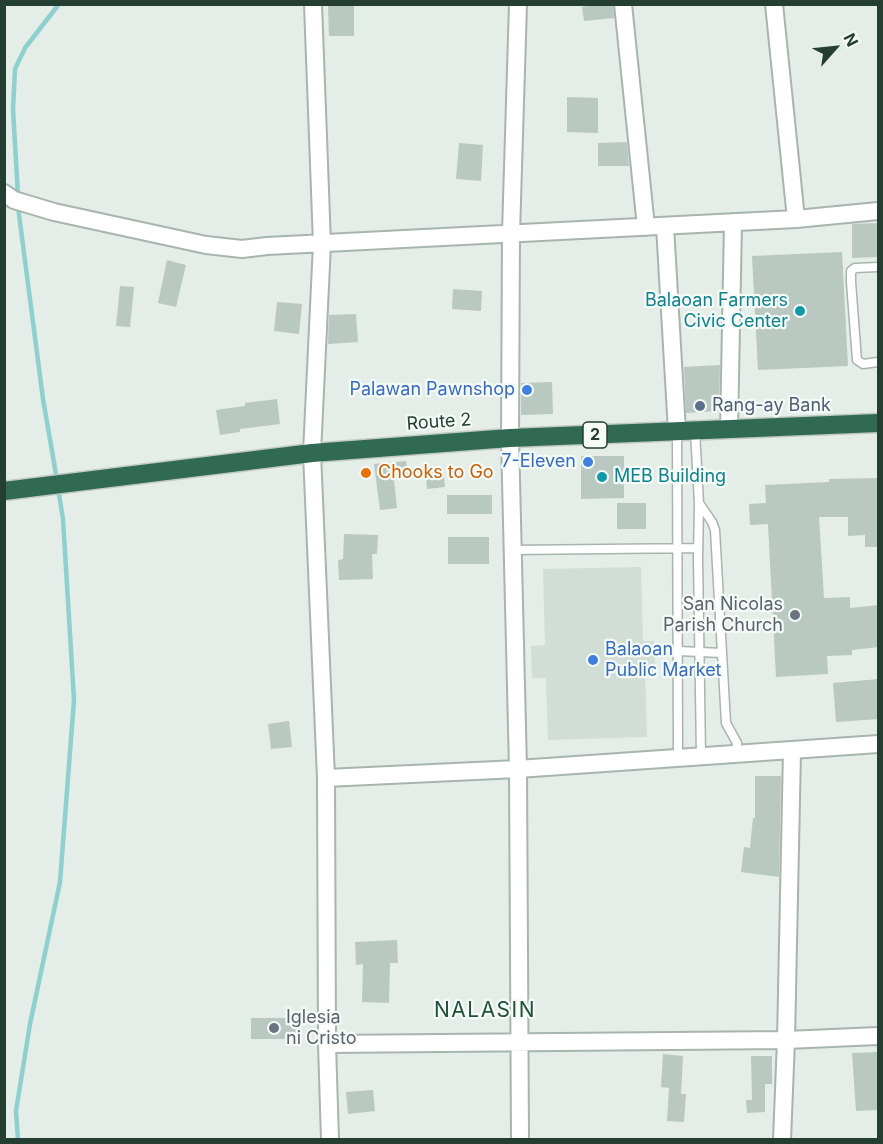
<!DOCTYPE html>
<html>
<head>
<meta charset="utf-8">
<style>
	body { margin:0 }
	#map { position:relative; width:883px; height:1144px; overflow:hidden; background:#e4ede7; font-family:Inter,sans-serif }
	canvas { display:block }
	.frame { position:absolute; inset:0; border:6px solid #243e32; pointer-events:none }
	.north { position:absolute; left:805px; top:18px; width:60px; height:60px; -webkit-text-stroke:4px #f5faf6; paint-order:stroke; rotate:63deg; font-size:16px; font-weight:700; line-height:24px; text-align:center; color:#243e32 }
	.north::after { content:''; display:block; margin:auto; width:21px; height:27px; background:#243e32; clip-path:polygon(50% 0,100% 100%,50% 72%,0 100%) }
</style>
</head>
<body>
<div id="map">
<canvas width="883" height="1144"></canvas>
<div class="frame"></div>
<div class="north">N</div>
</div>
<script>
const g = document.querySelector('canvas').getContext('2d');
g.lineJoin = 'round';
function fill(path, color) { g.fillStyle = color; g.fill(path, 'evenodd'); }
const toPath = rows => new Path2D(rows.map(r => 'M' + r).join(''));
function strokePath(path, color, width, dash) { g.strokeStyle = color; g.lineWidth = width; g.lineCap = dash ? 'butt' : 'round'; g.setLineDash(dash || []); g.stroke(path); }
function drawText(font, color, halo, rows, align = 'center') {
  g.font = font + ' Inter,sans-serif'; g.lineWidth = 4.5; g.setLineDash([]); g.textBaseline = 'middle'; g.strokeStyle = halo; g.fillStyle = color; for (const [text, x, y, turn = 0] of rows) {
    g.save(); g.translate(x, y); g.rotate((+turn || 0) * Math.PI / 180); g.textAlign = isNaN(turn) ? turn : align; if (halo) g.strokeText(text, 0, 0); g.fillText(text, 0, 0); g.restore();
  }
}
fill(toPath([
	[641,567,643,641,654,641,656,673,645,674,647,737,548,740,546,678,532,678,531,646,545,645,543,569]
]), '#d2ddd6');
strokePath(toPath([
	[18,196,13,109,15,69,25,48,59,4],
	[18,207,43,399,57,480],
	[18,1140,16,1111,30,1024,60,882,74,700,63,519,58,488]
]), '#8ed0ce', 4.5);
fill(toPath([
	[328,4,354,4,354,36,329,36],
	[600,4,613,4,614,18,584,21,582,7],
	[567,97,598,98,598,133,567,132],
	[627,142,629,166,598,166,598,143],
	[459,143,483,145,481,181,456,179],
	[879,223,879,257,852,258,852,224],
	[842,252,848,366,758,370,752,256],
	[167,260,186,265,176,307,158,303],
	[120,286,134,287,130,327,116,326],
	[453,289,482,291,481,311,452,309],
	[277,302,302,304,299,334,274,331],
	[356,314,358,342,328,344,329,315],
	[720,365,719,411,686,413,684,367],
	[552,382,553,414,521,415,521,383],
	[277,399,280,424,240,429,240,432,220,435,216,410,245,406,245,403],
	[581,456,624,456,624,498,581,499],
	[406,461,408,477,394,479,397,508,380,510,374,464],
	[443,467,445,487,427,489,425,469],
	[879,478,879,547,865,547,865,535,848,536,848,517,819,517,824,598,850,597,850,608,879,605,879,647,852,650,852,655,827,656,828,674,776,677,768,524,750,525,749,504,766,503,765,485,829,482,829,479],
	[447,495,492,495,492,514,447,514],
	[617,503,646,503,646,529,617,529],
	[344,534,378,535,377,554,372,554,373,579,339,580,338,560,343,559],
	[448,537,489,537,489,564,448,564],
	[879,679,879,719,836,722,833,683],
	[289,721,292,747,271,749,268,724],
	[755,776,781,776,779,877,741,872,744,847,750,848,753,818,755,818],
	[397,940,398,963,390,963,389,1003,362,1002,363,964,356,965,355,942],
	[251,1018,297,1018,297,1039,251,1039],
	[879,1052,879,1110,856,1111,852,1053],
	[663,1054,683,1056,681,1094,686,1094,684,1122,667,1121,669,1088,661,1087],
	[751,1056,772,1056,772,1084,765,1084,765,1112,747,1113,746,1100,752,1100],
	[373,1090,375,1111,348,1114,346,1092]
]), '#b9c8c0');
const lane = toPath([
	[878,267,855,268,851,271,851,282,857,360,863,364,878,362],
	[677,431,678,759],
	[695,431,699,503,698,558,701,757],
	[699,503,712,522,715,530,726,723,737,743,736,755],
	[513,550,698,548],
	[678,651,722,653]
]);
const street = toPath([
	[313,4,322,244,312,453,326,778,327,1044,330,1140],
	[518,4,511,233,510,438,518,769,520,1140],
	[623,4,646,227],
	[774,4,796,219],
	[4,193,14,200,54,212,206,245,242,249,267,246,796,219,878,211],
	[665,226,677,431],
	[729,429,733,222],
	[792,751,786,1040,878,1036],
	[326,778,518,769,878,744],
	[327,1044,786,1040,782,1140]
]);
const highway = toPath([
	[4,491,312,453,510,438,878,423]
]);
strokePath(lane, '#a7b5ad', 11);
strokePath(street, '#a7b5ad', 20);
strokePath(highway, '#c2c9c6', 21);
strokePath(lane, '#fff', 8);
strokePath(street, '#fff', 16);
strokePath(highway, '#306a53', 18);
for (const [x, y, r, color] of [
	[800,311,6,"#0f9aa8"],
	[527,390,6,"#3f7fe0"],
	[700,406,6,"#5c6f8a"],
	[588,462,6,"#3f7fe0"],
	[366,473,6,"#e8710a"],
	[602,477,6,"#0f9aa8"],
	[795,615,6,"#6b7280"],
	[593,660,6,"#3f7fe0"],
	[274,1028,6,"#6b7280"]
]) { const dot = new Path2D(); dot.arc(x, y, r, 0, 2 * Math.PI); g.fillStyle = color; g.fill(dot); strokePath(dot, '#f5faf6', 2); }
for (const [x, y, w] of [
	[595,435,24]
]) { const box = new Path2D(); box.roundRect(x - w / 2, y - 13, w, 26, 4.5); g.fillStyle = '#f5faf6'; g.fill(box); strokePath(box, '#243e32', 1.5); }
drawText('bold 16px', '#243e32', null, [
	["2",595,435]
]);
drawText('18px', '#0d838f', '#f5faf6', [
	["Balaoan Farmers",788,301],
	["Civic Center",788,322],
	["MEB Building",614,477,"left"]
], 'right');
drawText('18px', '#366cbe', '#f5faf6', [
	["Palawan Pawnshop",515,390],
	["7-Eleven",576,462],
	["Balaoan",605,650,"left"],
	["Public Market",605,671,"left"]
], 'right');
drawText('18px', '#4e5e75', '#f5faf6', [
	["Rang-ay Bank",712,406]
], 'left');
drawText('18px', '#243e32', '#f5faf6', [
	["Route 2",439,422,-4]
]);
drawText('18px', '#c56008', '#f5faf6', [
	["Chooks to Go",378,473]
], 'left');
drawText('18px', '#5b616d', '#f5faf6', [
	["San Nicolas",783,605],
	["Parish Church",783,626],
	["Iglesia",286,1018,"left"],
	["ni Cristo",286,1039,"left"]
], 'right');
g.letterSpacing = '1.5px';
drawText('21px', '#20503b', '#f5faf6', [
	["NALASIN",485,1011]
]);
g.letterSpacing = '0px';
</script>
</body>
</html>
